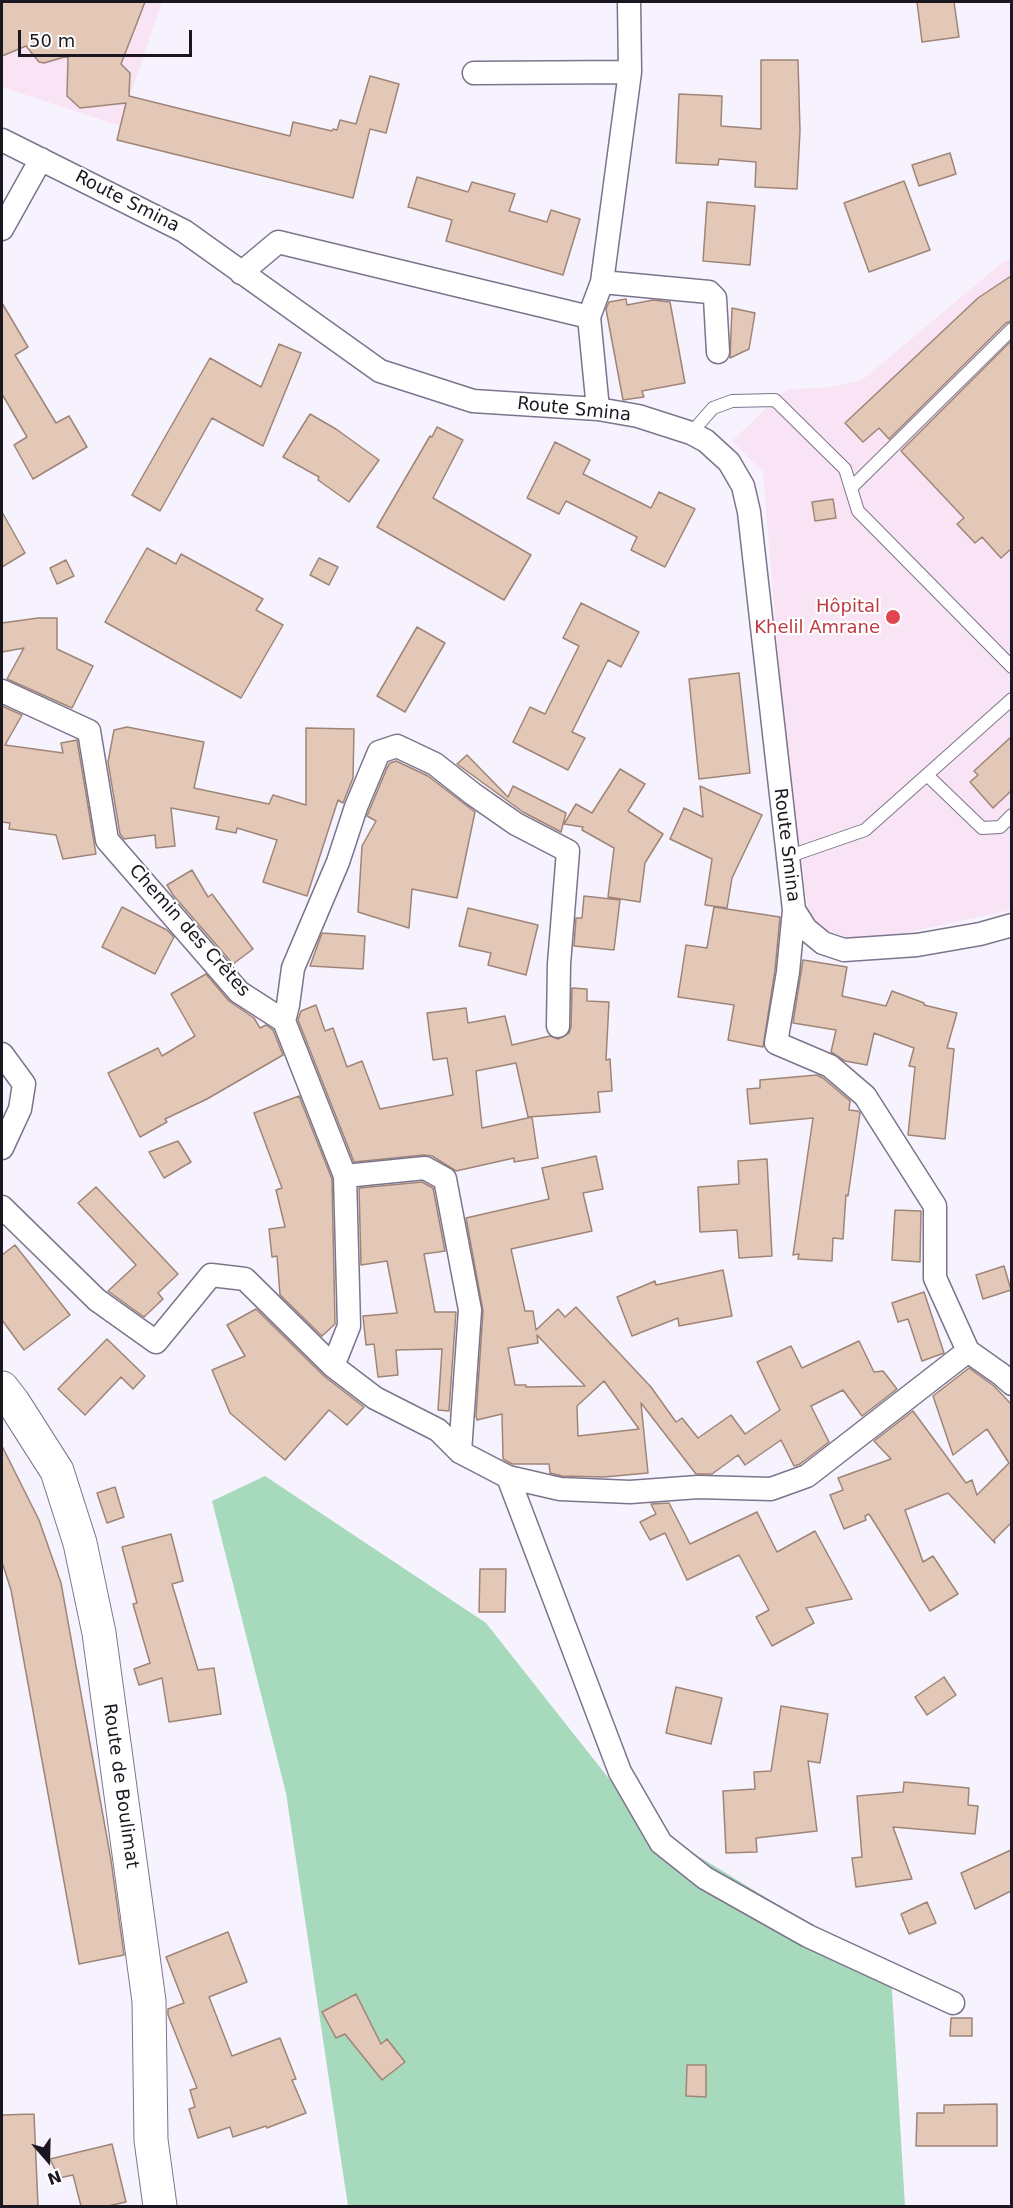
<!DOCTYPE html>
<html>
<head>
<meta charset="utf-8">
<style>
	body { margin:0 }
	#map { position:relative; width:1013px; height:2208px; overflow:hidden; background:#f7f3fe; font-family:"DejaVu Sans",sans-serif }
	canvas { display:block }
	.frame { position:absolute; inset:0; border:3px solid #1b1721; pointer-events:none }
	.north { position:absolute; left:18px; top:2130px; width:60px; height:60px; -webkit-text-stroke:4px #fff; paint-order:stroke; rotate:160deg; font-size:16px; font-weight:700; line-height:24px; text-align:center; color:#1b1721 }
	.north::after { content:''; display:block; margin:auto; width:21px; height:27px; background:#1b1721; clip-path:polygon(50% 0,100% 100%,50% 72%,0 100%) }
	.scale { position:absolute; left:18px; top:30px; width:174px; height:27px; box-sizing:border-box; border:3px solid #1b1721; border-top:0; padding-left:8px; font-size:18px; line-height:21px; white-space:nowrap; color:#1b1721; -webkit-text-stroke:4px #fff; paint-order:stroke }
</style>
</head>
<body>
<div id="map">
<canvas width="1013" height="2208"></canvas>
<div class="frame"></div>
<div class="north">N</div>
<div class="scale">50 m</div>
</div>
<script>
const g = document.querySelector('canvas').getContext('2d');
g.lineJoin = 'round';
function fill(path, color) { g.fillStyle = color; g.fill(path, 'evenodd'); }
const toPath = rows => new Path2D(rows.map(r => 'M' + r).join(''));
function strokePath(path, color, width, dash) { g.strokeStyle = color; g.lineWidth = width; g.lineCap = dash ? 'butt' : 'round'; g.setLineDash(dash || []); g.stroke(path); }
function drawText(font, color, halo, rows, align = 'center') {
  g.font = font + ' "DejaVu Sans",sans-serif'; g.lineWidth = 4.5; g.setLineDash([]); g.textBaseline = 'middle'; g.strokeStyle = halo; g.fillStyle = color; for (const [text, x, y, turn = 0] of rows) {
    g.save(); g.translate(x, y); g.rotate((+turn || 0) * Math.PI / 180); g.textAlign = isNaN(turn) ? turn : align; if (halo) g.strokeText(text, 0, 0); g.fillText(text, 0, 0); g.restore();
  }
}
fill(toPath([
	[2,2,162,2,120,126,2,87],
	[1011,258,1011,910,892,936,857,941,815,926,809,916,787,762,763,472,732,441,781,394,790,389,825,388,862,380,1003,262]
]), '#f8e4f4');
fill(toPath([
	[265,1476,486,1623,644,1823,891,1974,905,2206,348,2206,286,1793,212,1501]
]), '#a7dabd');
const building = toPath([
	[2,2,145,2,121,64,130,73,129,96,290,136,293,122,332,131,333,129,337,130,340,120,356,124,370,76,399,84,386,133,370,129,353,198,117,140,126,103,80,108,67,96,68,56,44,63,39,62,26,46,2,56,2,2],
	[917,2,954,2,959,37,922,42,917,2],
	[761,60,798,60,800,131,797,189,755,187,756,162,719,159,718,165,676,163,679,94,722,96,721,126,761,129,761,60],
	[950,153,956,174,919,186,912,165,950,153],
	[417,177,468,192,472,182,515,194,509,211,547,222,551,210,580,219,563,275,446,241,452,220,408,207,417,177],
	[904,181,930,250,869,272,844,203,904,181],
	[707,202,755,206,750,265,703,261,707,202],
	[1011,276,1011,321,1006,323,889,439,879,428,863,442,845,423,978,298,1011,276],
	[626,299,627,305,653,300,670,302,685,383,642,391,644,397,623,400,606,309,609,302,626,299],
	[2,303,28,347,15,355,56,423,69,416,87,447,33,479,14,445,27,437,2,394,2,303],
	[732,308,755,313,749,349,730,358,732,308],
	[1011,341,1011,549,1001,558,982,537,975,543,957,524,964,518,901,451,1011,341],
	[279,344,301,353,263,446,212,418,160,511,132,495,210,358,261,387,279,344],
	[310,414,336,429,379,460,349,502,318,480,319,477,283,457,310,414],
	[437,427,463,440,433,498,531,555,504,600,377,527,430,436,432,437,437,427],
	[555,442,590,460,583,474,651,508,659,492,695,509,665,567,631,550,637,537,566,501,559,514,527,498,555,442],
	[833,499,836,518,815,521,812,502,833,499],
	[2,512,25,553,2,567,2,512],
	[147,548,176,564,181,554,263,599,256,610,283,625,241,698,105,622,147,548],
	[319,558,338,567,329,585,310,575,319,558],
	[66,560,74,576,57,584,50,568,66,560],
	[581,603,639,632,621,667,608,660,572,732,585,738,568,770,513,742,530,707,545,714,579,646,563,638,581,603],
	[38,618,57,618,57,649,93,666,72,708,7,679,24,648,2,652,2,623,38,618],
	[417,627,445,643,405,712,377,696,417,627],
	[739,673,750,773,699,779,689,679,739,673],
	[2,706,22,715,5,745,63,753,61,743,77,740,96,854,63,859,56,835,9,829,10,823,2,822,2,706],
	[127,727,204,742,194,788,269,804,273,795,306,805,306,728,354,729,353,778,343,803,338,800,307,896,263,882,277,840,237,828,236,833,216,829,219,817,171,808,175,846,156,848,155,835,124,839,120,834,108,762,114,730,127,727],
	[1011,737,1011,791,993,808,970,782,978,775,974,771,1011,737],
	[467,755,508,797,513,786,566,813,561,832,523,812,457,764,467,755],
	[396,761,428,776,475,812,457,898,412,889,409,928,358,912,362,846,376,821,367,816,387,768,390,763,396,761],
	[620,769,645,784,628,811,663,834,645,863,640,902,608,897,614,848,582,830,583,827,564,824,576,804,592,813,620,769],
	[700,786,762,815,732,878,727,908,705,905,712,859,670,839,684,808,703,817,700,786],
	[192,870,208,897,212,894,253,949,233,964,173,895,167,885,192,870],
	[584,896,620,900,614,950,574,946,576,918,582,918,584,896],
	[122,907,167,930,174,937,155,974,102,947,122,907],
	[714,907,780,917,775,970,763,1047,728,1040,734,1005,678,997,686,945,707,948,714,907],
	[468,908,538,925,526,975,488,965,491,953,459,946,468,908],
	[322,933,365,936,363,969,310,966,322,933],
	[803,960,847,967,842,996,886,1006,892,991,924,1003,924,1005,957,1013,947,1048,954,1049,945,1139,908,1135,915,1067,909,1066,914,1048,874,1033,867,1065,845,1061,831,1052,836,1030,793,1023,803,960],
	[206,974,229,1001,254,1018,260,1028,266,1025,273,1030,283,1055,207,1099,165,1119,167,1122,140,1137,108,1073,158,1048,162,1056,195,1036,171,994,206,974],
	[572,988,587,989,587,1001,609,1002,606,1060,610,1059,612,1091,598,1092,600,1112,528,1117,516,1063,476,1071,482,1128,532,1117,538,1158,514,1162,514,1158,456,1171,432,1156,424,1155,354,1162,298,1020,301,1011,316,1005,325,1031,333,1028,347,1067,362,1061,380,1109,453,1095,447,1058,433,1060,427,1013,466,1008,468,1023,505,1016,512,1045,550,1036,558,1039,569,1033,571,1027,572,988],
	[817,1075,823,1078,850,1101,849,1110,858,1111,860,1113,848,1196,846,1195,843,1239,833,1238,832,1261,798,1259,799,1254,793,1255,813,1118,750,1124,747,1089,760,1088,760,1080,817,1075],
	[299,1096,332,1179,335,1324,322,1336,280,1295,277,1256,272,1257,269,1229,285,1227,276,1190,282,1188,254,1113,299,1096],
	[178,1141,191,1162,164,1178,149,1152,178,1141],
	[596,1156,603,1189,583,1193,592,1231,511,1249,525,1311,533,1311,536,1330,558,1309,565,1317,576,1307,651,1387,676,1422,682,1418,698,1438,731,1415,745,1434,780,1410,757,1362,791,1346,802,1368,859,1341,874,1372,883,1371,897,1389,862,1416,843,1390,811,1406,829,1442,800,1464,794,1466,781,1440,745,1465,738,1455,712,1474,696,1474,641,1403,648,1473,604,1477,562,1476,550,1473,549,1464,512,1464,503,1459,502,1414,477,1420,476,1416,483,1311,466,1218,549,1199,542,1168,596,1156],
	[537,1335,585,1386,526,1387,526,1385,515,1385,508,1348,538,1343,537,1335],
	[604,1381,639,1429,578,1436,577,1406,604,1381],
	[767,1159,772,1256,739,1258,737,1230,700,1232,698,1187,739,1184,738,1161,767,1159],
	[422,1182,433,1188,445,1251,424,1254,435,1312,456,1312,449,1411,438,1410,442,1349,396,1350,398,1375,378,1377,374,1344,366,1345,363,1316,397,1313,387,1261,361,1265,359,1188,422,1182],
	[96,1187,178,1274,158,1293,163,1299,144,1317,108,1291,136,1265,78,1203,96,1187],
	[895,1210,921,1211,920,1262,892,1260,895,1210],
	[15,1245,70,1315,24,1350,2,1320,2,1255,15,1245],
	[1004,1266,1011,1290,983,1299,976,1275,1004,1266],
	[723,1270,732,1316,679,1326,678,1318,632,1336,617,1297,655,1281,656,1285,723,1270],
	[924,1292,944,1353,922,1361,908,1319,898,1322,892,1303,924,1292],
	[256,1309,324,1376,364,1407,347,1425,329,1410,285,1460,230,1413,212,1370,245,1356,227,1325,256,1309],
	[107,1339,145,1376,133,1389,121,1377,85,1415,58,1389,107,1339],
	[969,1368,994,1386,1011,1404,1011,1523,994,1540,995,1543,948,1493,905,1510,923,1562,933,1556,958,1594,930,1611,869,1514,865,1516,866,1520,844,1529,830,1495,843,1490,838,1478,891,1459,874,1441,913,1411,966,1483,972,1480,977,1495,1009,1463,987,1429,953,1455,933,1396,969,1368],
	[2,1446,39,1520,61,1583,111,1860,124,1955,79,1964,11,1590,2,1562,2,1446],
	[115,1487,124,1517,107,1523,97,1493,115,1487],
	[669,1503,690,1544,757,1512,777,1552,815,1531,852,1599,806,1608,814,1623,772,1646,756,1617,769,1610,739,1555,687,1580,665,1533,650,1540,640,1522,656,1514,651,1504,669,1503],
	[171,1534,183,1581,172,1584,198,1670,214,1668,221,1714,169,1722,162,1678,139,1685,134,1669,150,1663,133,1604,137,1603,122,1547,171,1534],
	[480,1569,506,1569,505,1612,479,1612,480,1569],
	[944,1677,956,1695,927,1715,915,1697,944,1677],
	[676,1687,722,1698,711,1744,666,1733,676,1687],
	[781,1706,828,1714,820,1763,808,1761,817,1831,756,1838,757,1852,726,1853,723,1791,755,1789,754,1772,771,1771,781,1706],
	[904,1782,969,1788,968,1805,978,1806,975,1834,893,1827,912,1879,856,1887,852,1858,862,1857,857,1796,903,1792,904,1782],
	[1011,1850,1011,1891,975,1909,961,1873,1011,1850],
	[927,1902,936,1923,909,1934,901,1914,927,1902],
	[228,1932,247,1982,209,1997,232,2056,280,2038,296,2079,292,2080,306,2113,267,2128,266,2126,233,2137,230,2127,198,2138,189,2109,195,2107,190,2090,197,2088,168,2015,168,2009,184,2003,166,1957,228,1932],
	[356,1994,381,2044,387,2039,405,2062,382,2080,345,2034,336,2038,322,2012,356,1994],
	[951,2018,972,2018,972,2036,950,2036,951,2018],
	[687,2065,706,2065,706,2097,686,2096,687,2065],
	[997,2104,997,2146,916,2146,917,2113,944,2113,944,2105,997,2104],
	[34,2114,38,2206,2,2206,2,2115,34,2114],
	[112,2144,126,2202,108,2206,81,2206,73,2175,59,2178,50,2159,112,2144]
]);
fill(building, '#e3c7b7');
strokePath(building, '#9f8577', 1.5);
const service = toPath([
	[691,433,713,408,732,401,775,400,845,469,858,511,1012,667],
	[851,488,1012,329],
	[927,775,982,828,1000,827,1012,815],
	[787,857,865,830,1012,699]
]);
const minor = toPath([
	[474,73,630,72],
	[2,140,184,231,380,371,473,401,598,409,638,416,691,433,706,441,729,462,743,486,749,512,794,910,806,929,823,943,844,950,917,945,980,934,1012,925],
	[2,229,41,159],
	[241,273,278,242,589,317],
	[602,282,709,292,715,298,718,352],
	[598,409,589,317,602,282,630,72,629,2],
	[2,691,89,731,107,840,239,992,284,1021,345,1176,349,1326,333,1366,245,1279,211,1275,156,1342,97,1300,2,1207],
	[794,910,788,972,776,1043,830,1066,865,1096,935,1206,935,1278,968,1351,1002,1375,1012,1384],
	[284,1021,288,1005,293,968,338,862,356,807,379,752,397,746,435,764,473,794,516,824,568,851,559,964,558,1026],
	[2,1054,24,1084,20,1109,2,1148],
	[345,1176,425,1168,445,1179,470,1310,460,1452],
	[333,1366,375,1398,438,1430,460,1452,508,1477,560,1489,630,1492,698,1487,771,1489,807,1476,968,1351],
	[508,1477,620,1772,661,1843,705,1878,808,1936,953,2003]
]);
const primary = toPath([
	[2,1388,13,1402,57,1471,80,1543,99,1633,149,2001,151,2140,160,2206]
]);
strokePath(service, '#7c748c', 14);
strokePath(minor, '#7c748c', 25);
strokePath(primary, '#7c748c', 35);
strokePath(service, '#fff', 12);
strokePath(minor, '#fff', 22);
strokePath(primary, '#fff', 33);
for (const [x, y, r, color] of [
	[893,617,8,"#e0444e"]
]) { const dot = new Path2D(); dot.arc(x, y, r, 0, 2 * Math.PI); g.fillStyle = color; g.fill(dot); strokePath(dot, '#fff', 2); }
drawText('18px', '#1b1721', '#fff', [
	["Route Smina",127,202,27],
	["Route Smina",574,410,6],
	["Route Smina",786,845,83],
	["Chemin des Crêtes",189,931,48],
	["Route de Boulimat",120,1786,82]
]);
drawText('18px', '#be3a42', '#fff', [
	["Hôpital",880,607],
	["Khelil Amrane",880,628]
], 'right');
</script>
</body>
</html>
